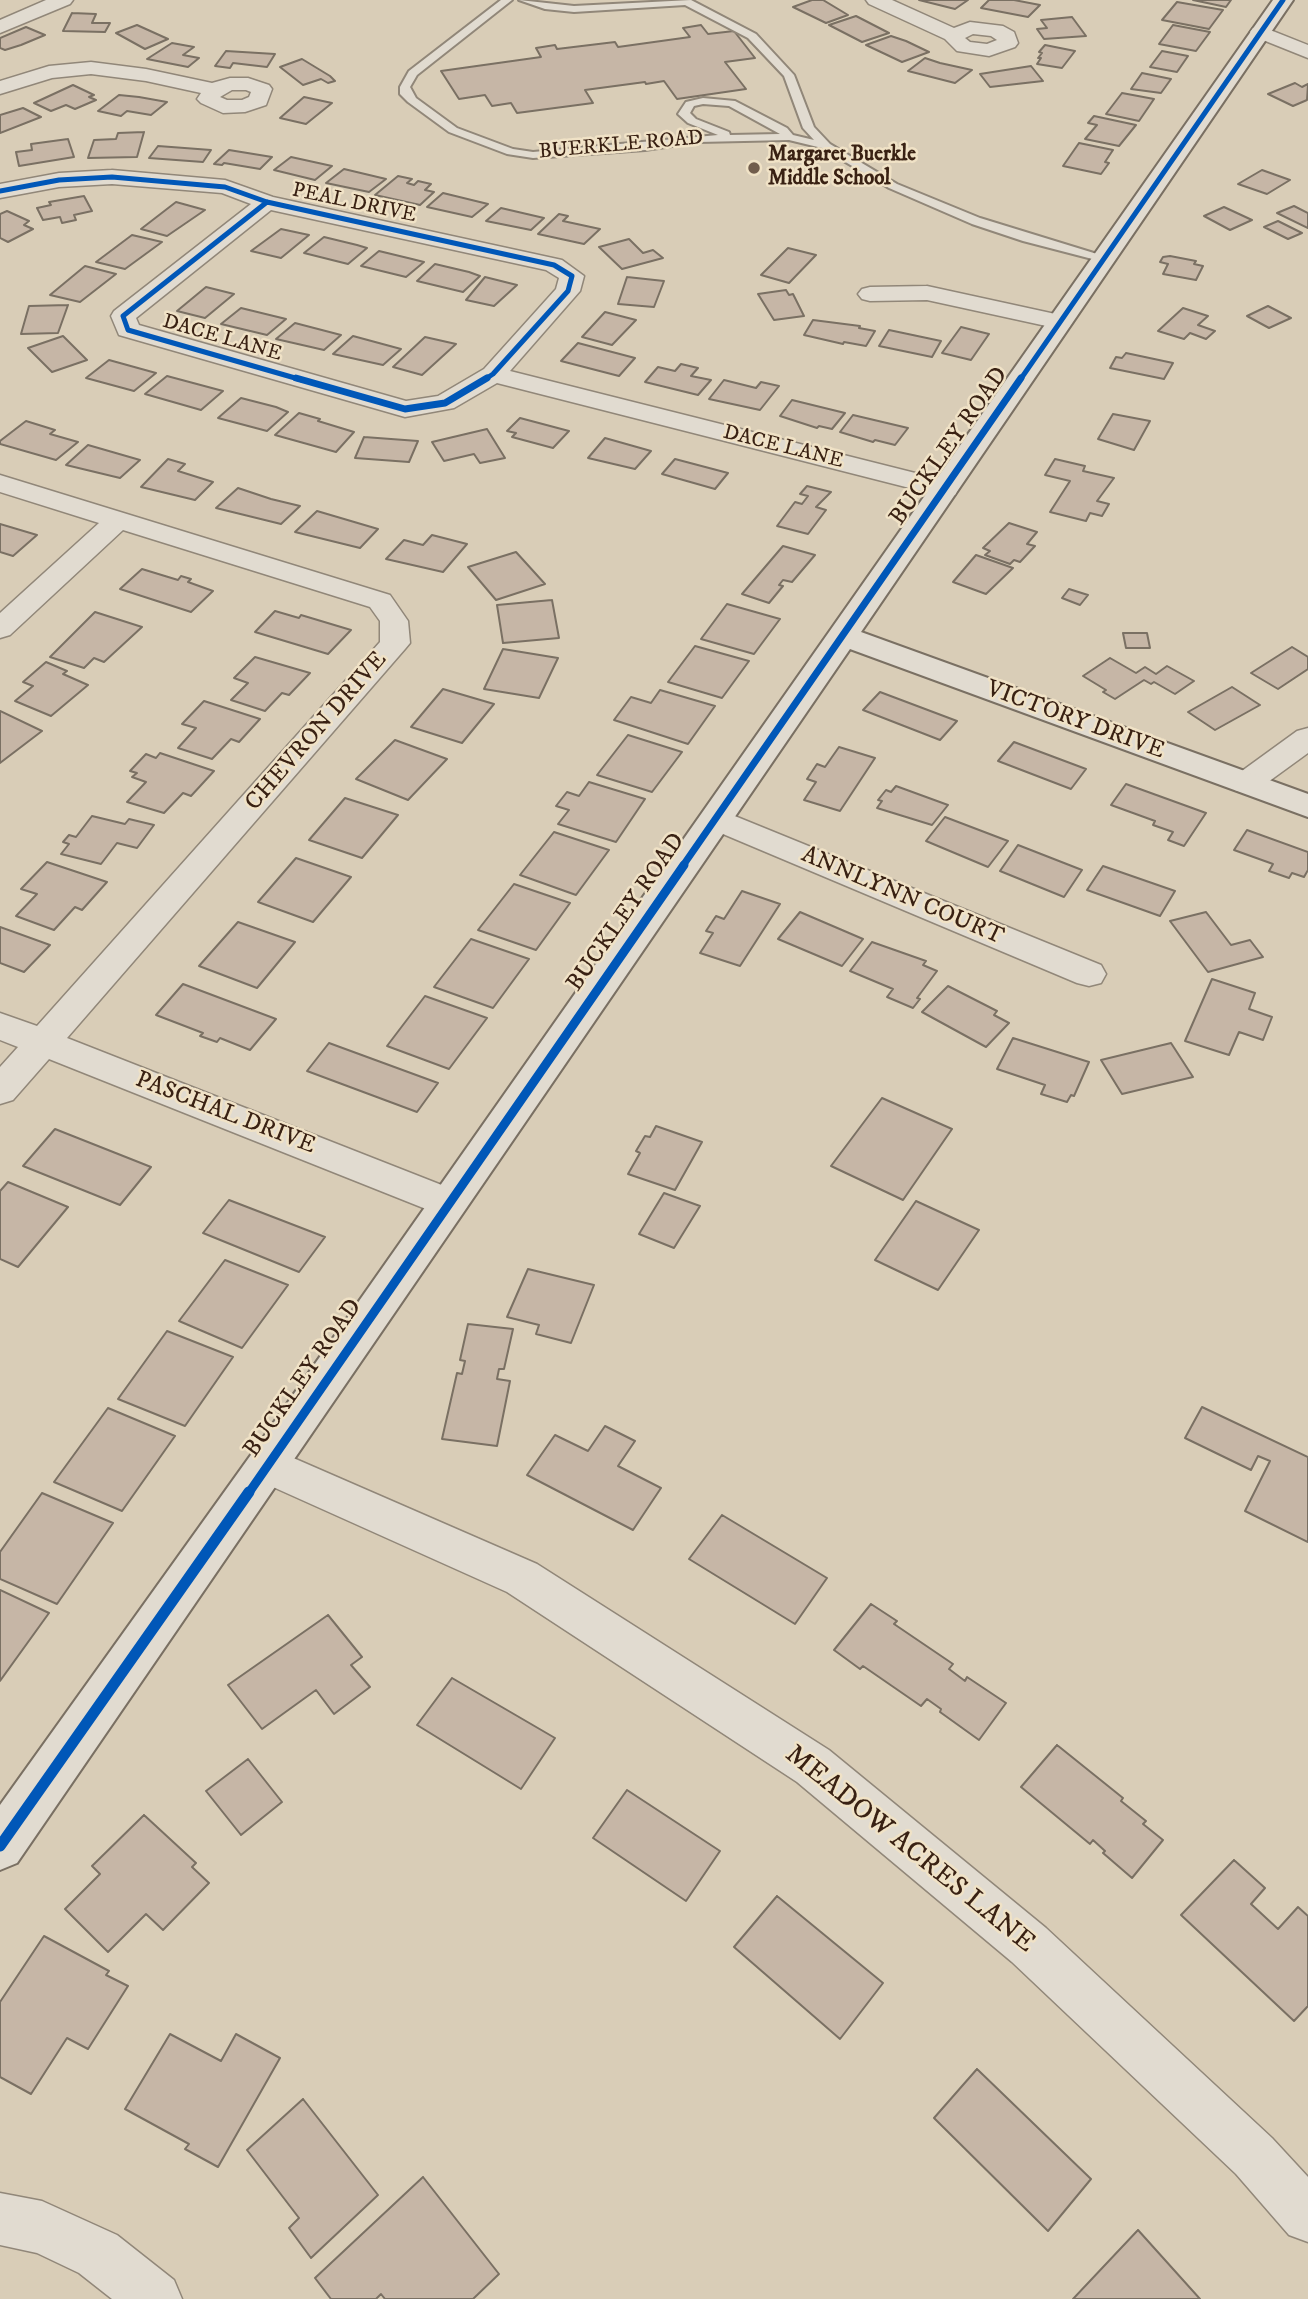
<!DOCTYPE html>
<html>
<head>
<meta charset="utf-8">
<style>
	body { margin:0 }
	canvas { display:block; background:#d9cdb7 }
</style>
</head>
<body>
<canvas width="1308" height="2299"></canvas>
<script>
const g = document.querySelector('canvas').getContext('2d');
g.lineJoin = 'round';
function fill(path, color) { g.fillStyle = color; g.fill(path, 'evenodd'); }
const toPath = rows => new Path2D(rows.map(r => 'M' + r).join(''));
function strokePath(path, color, width, dash) { g.strokeStyle = color; g.lineWidth = width; g.lineCap = dash ? 'butt' : 'round'; g.setLineDash(dash || []); g.stroke(path); }
function drawText(font, color, halo, rows, align = 'center') {
  g.font = font + ' "IM FELL DW Pica",serif'; g.lineWidth = 5; g.setLineDash([]); g.textBaseline = 'middle'; g.strokeStyle = halo; g.fillStyle = color; for (const [text, x, y, turn = 0] of rows) {
    g.save(); g.translate(x, y); g.rotate((+turn || 0) * Math.PI / 180); g.textAlign = isNaN(turn) ? turn : align; if (halo) g.strokeText(text, 0, 0); g.fillText(text, 0, 0); g.restore();
  }
}
const building = toPath([
	[812,0,823,0,848,15,826,23,793,7,812,0],
	[919,0,968,0,955,9,919,0],
	[989,0,1014,0,1040,5,1028,17,981,8,989,0],
	[1193,0,1231,0,1226,7,1193,0],
	[1177,2,1223,10,1209,29,1162,20,1177,2],
	[72,13,96,14,92,23,110,23,105,32,63,31,72,13],
	[856,16,889,33,862,42,829,25,856,16],
	[1072,17,1086,36,1044,39,1037,29,1047,28,1041,20,1072,17],
	[137,25,168,39,145,49,116,33,137,25],
	[701,25,708,34,734,31,755,58,725,62,746,89,677,99,664,81,646,84,645,82,585,90,593,103,517,113,511,103,492,106,485,95,459,99,441,71,541,57,536,48,555,45,557,49,615,42,618,47,690,37,683,28,701,25],
	[1173,25,1210,32,1196,51,1159,44,1173,25],
	[26,27,45,35,21,45,5,50,0,48,0,38,26,27],
	[891,36,906,41,929,52,902,62,866,45,891,36],
	[172,43,194,47,183,55,199,58,188,67,147,59,172,43],
	[1045,45,1075,51,1062,68,1037,64,1041,58,1038,58,1042,53,1039,52,1045,45],
	[226,51,275,54,267,67,233,63,230,68,215,66,226,51],
	[1162,51,1188,56,1177,72,1150,67,1162,51],
	[925,58,940,63,972,70,955,83,908,71,925,58],
	[302,59,330,76,335,81,328,83,321,79,303,85,280,67,302,59],
	[1031,66,1043,81,990,87,980,74,1031,66],
	[1142,73,1171,79,1161,93,1131,89,1142,73],
	[1295,83,1302,87,1308,84,1307,100,1293,106,1268,94,1295,83],
	[73,85,94,95,89,97,96,100,75,109,66,105,51,111,34,103,73,85],
	[1122,93,1154,99,1139,121,1106,114,1122,93],
	[119,95,139,97,167,102,151,115,127,111,121,116,98,111,119,95],
	[304,97,332,103,306,124,280,118,304,97],
	[23,108,41,117,0,133,0,115,23,108],
	[1094,116,1136,125,1119,146,1085,139,1097,125,1088,123,1094,116],
	[144,132,137,157,88,158,94,140,116,139,118,133,144,132],
	[68,139,74,157,19,166,16,152,32,150,31,144,68,139],
	[1079,143,1113,150,1105,162,1109,163,1101,174,1063,166,1079,143],
	[158,146,211,150,203,162,149,158,158,146],
	[229,150,272,157,260,169,224,163,222,165,214,164,229,150],
	[291,157,332,166,315,180,274,170,291,157],
	[344,169,386,179,369,192,326,183,344,169],
	[1262,170,1290,180,1267,194,1238,184,1262,170],
	[398,176,412,179,407,183,414,185,418,181,431,184,425,190,434,192,420,205,375,195,398,176],
	[443,193,488,204,472,217,427,207,443,193],
	[84,196,92,211,74,215,76,220,62,223,60,217,43,220,37,208,51,205,49,202,84,196],
	[176,202,205,210,167,236,141,229,176,202],
	[1294,206,1308,213,1308,228,1277,213,1294,206],
	[1224,207,1252,220,1230,230,1204,216,1224,207],
	[501,208,544,218,531,230,486,221,501,208],
	[7,211,29,221,24,225,33,229,8,242,0,238,0,214,7,211],
	[559,214,568,216,563,221,600,229,584,244,538,234,559,214],
	[1278,221,1302,233,1288,239,1264,227,1278,221],
	[281,229,309,235,281,258,251,251,281,229],
	[132,235,162,242,125,269,96,262,132,235],
	[324,237,357,245,367,248,348,264,304,253,324,237],
	[629,239,643,253,653,250,663,258,622,269,599,247,629,239],
	[788,248,816,255,789,283,761,275,788,248],
	[379,251,412,259,424,262,406,277,361,266,379,251],
	[1170,256,1196,261,1194,264,1203,266,1196,280,1163,274,1168,264,1160,262,1163,257,1170,256],
	[435,264,469,272,480,276,463,292,417,281,435,264],
	[85,266,116,274,80,302,50,295,85,266],
	[485,277,517,285,494,306,466,300,485,277],
	[627,277,664,281,654,307,618,304,627,277],
	[206,287,234,294,205,318,177,311,206,287],
	[786,290,789,295,793,294,804,316,774,320,758,294,786,290],
	[68,305,58,333,21,334,29,306,68,305],
	[1268,306,1291,318,1269,328,1247,316,1268,306],
	[241,308,286,319,267,335,221,324,241,308],
	[1183,308,1208,316,1198,325,1215,331,1206,339,1190,333,1184,339,1158,331,1183,308],
	[605,312,636,320,612,345,582,337,605,312],
	[813,320,860,326,859,328,875,331,866,346,844,342,843,344,804,335,813,320],
	[295,323,341,335,324,350,276,339,295,323],
	[961,327,989,334,971,360,942,353,961,327],
	[889,330,941,341,932,357,879,346,889,330],
	[63,336,87,360,52,372,28,348,63,336],
	[353,336,401,349,383,365,333,354,353,336],
	[425,337,456,344,422,375,393,367,425,337],
	[578,343,635,358,619,376,561,361,578,343],
	[1126,353,1173,363,1164,379,1110,368,1116,357,1122,358,1126,353],
	[109,360,156,373,134,391,86,378,109,360],
	[681,364,698,368,691,376,711,380,698,395,645,382,658,367,675,371,681,364],
	[167,376,223,391,201,410,145,394,167,376],
	[724,380,756,388,761,382,779,386,760,410,709,399,724,380],
	[241,398,276,407,288,412,267,431,218,418,241,398],
	[792,400,845,413,832,429,819,426,817,428,780,416,792,400],
	[299,413,320,419,318,421,354,432,336,452,275,435,299,413],
	[1113,414,1150,421,1134,450,1098,439,1113,414],
	[853,415,908,428,895,445,875,440,873,442,840,432,853,415],
	[520,418,569,431,553,448,512,437,516,433,507,431,520,418],
	[26,421,55,430,50,434,78,442,56,460,0,444,0,441,26,421],
	[487,429,505,458,480,463,474,454,444,461,432,442,487,429],
	[364,437,418,441,409,462,355,458,364,437],
	[605,438,651,451,635,469,588,458,605,438],
	[88,445,140,460,120,478,66,465,88,445],
	[168,459,185,464,178,471,213,482,195,500,141,487,168,459],
	[675,459,728,473,715,489,662,474,675,459],
	[1055,459,1085,466,1083,471,1114,478,1097,501,1109,504,1102,516,1090,513,1086,521,1050,512,1070,481,1045,475,1055,459],
	[807,486,831,492,816,507,826,510,808,534,777,526,795,502,802,504,808,496,800,494,807,486],
	[238,488,271,499,300,506,281,524,216,508,238,488],
	[317,511,378,529,360,548,295,532,317,511],
	[1009,523,1037,532,1027,544,1035,546,1020,562,1014,560,1010,564,985,555,990,551,983,548,1009,523],
	[0,524,37,535,13,556,0,552,0,524],
	[432,535,467,544,443,572,386,559,404,540,423,545,432,535],
	[783,546,815,555,792,582,783,580,779,585,783,586,769,603,742,594,783,546],
	[516,552,545,584,496,600,468,567,516,552],
	[976,555,1013,568,986,594,953,582,976,555],
	[142,569,178,580,181,576,191,579,188,582,213,591,191,612,120,589,142,569],
	[1069,589,1088,595,1080,605,1062,598,1069,589],
	[552,600,559,638,503,643,497,605,552,600],
	[727,604,780,619,754,654,701,639,727,604],
	[275,611,299,618,301,615,351,630,328,654,255,632,275,611],
	[95,612,142,627,104,662,94,658,84,668,50,657,95,612],
	[1123,633,1147,633,1150,648,1126,648,1123,633],
	[695,646,749,661,722,698,668,682,695,646],
	[1292,647,1308,657,1308,669,1278,689,1251,673,1292,647],
	[503,649,558,658,539,698,484,689,503,649],
	[255,657,310,673,289,695,282,693,265,711,231,700,248,683,234,678,255,657],
	[1110,658,1136,673,1145,667,1156,674,1167,666,1194,681,1175,694,1154,682,1151,684,1144,680,1115,699,1103,692,1106,690,1083,676,1110,658],
	[46,662,67,671,63,674,88,685,51,716,15,701,33,686,23,682,46,662],
	[1232,687,1260,705,1215,730,1188,712,1232,687],
	[443,689,494,704,462,743,411,727,443,689],
	[660,690,715,706,688,744,614,720,631,697,651,703,660,690],
	[880,692,957,721,940,740,863,710,880,692],
	[204,701,260,719,239,742,231,739,212,759,178,748,196,728,182,724,204,701],
	[0,711,42,731,0,763,0,711],
	[628,735,682,752,652,792,597,775,628,735],
	[395,740,447,759,408,800,356,779,395,740],
	[1014,742,1086,769,1071,789,998,761,1014,742],
	[839,747,875,758,840,811,804,800,816,782,807,779,817,764,825,767,839,747],
	[160,753,214,771,191,796,183,793,164,813,127,802,146,782,132,777,137,773,130,771,146,754,156,758,160,753],
	[589,782,645,799,616,842,558,824,569,810,556,806,567,792,579,796,589,782],
	[1126,784,1206,813,1184,846,1168,840,1173,832,1153,825,1155,821,1111,805,1126,784],
	[896,786,948,805,932,825,877,808,882,801,878,800,886,790,891,792,896,786],
	[345,798,398,815,362,858,309,840,345,798],
	[92,816,125,824,129,819,154,825,137,848,117,843,101,864,61,854,69,844,63,842,69,835,76,837,92,816],
	[945,817,1008,841,988,867,926,841,945,817],
	[1247,830,1308,852,1308,870,1304,877,1292,873,1289,878,1269,871,1273,864,1234,850,1247,830],
	[554,832,609,850,576,895,520,875,554,832],
	[1018,845,1082,870,1064,897,1000,871,1018,845],
	[296,858,351,877,313,922,258,902,296,858],
	[47,862,107,882,82,910,75,907,54,930,16,916,37,894,21,889,47,862],
	[1103,866,1175,891,1160,916,1087,890,1103,866],
	[514,884,570,903,536,950,478,930,514,884],
	[742,891,780,904,740,966,700,953,713,933,706,931,716,916,724,919,742,891],
	[800,912,863,939,842,966,778,939,800,912],
	[1206,912,1231,945,1250,940,1263,957,1208,972,1170,921,1206,912],
	[238,922,295,942,257,988,199,966,238,922],
	[0,927,50,945,24,972,0,963,0,927],
	[471,939,529,959,493,1008,434,987,471,939],
	[872,942,926,961,923,965,937,971,917,998,920,999,913,1008,887,997,893,989,850,971,872,942],
	[1212,979,1255,993,1249,1009,1272,1017,1263,1040,1239,1032,1229,1055,1185,1041,1212,979],
	[183,984,276,1019,250,1050,220,1038,217,1042,200,1036,203,1033,156,1015,183,984],
	[948,986,997,1011,994,1015,1009,1023,986,1047,922,1012,948,986],
	[425,996,487,1018,449,1069,387,1046,425,996],
	[1013,1038,1089,1062,1074,1096,1071,1095,1067,1102,1041,1094,1045,1085,997,1069,1013,1038],
	[329,1043,438,1083,417,1112,307,1071,329,1043],
	[1171,1043,1193,1077,1122,1094,1101,1060,1171,1043],
	[882,1098,952,1129,903,1200,831,1166,882,1098],
	[656,1126,702,1142,675,1190,628,1174,640,1153,636,1151,645,1136,650,1137,656,1126],
	[55,1129,151,1167,120,1205,23,1166,55,1129],
	[8,1182,68,1207,18,1267,0,1259,0,1191,8,1182],
	[664,1193,700,1206,674,1248,639,1234,664,1193],
	[229,1200,325,1237,299,1272,203,1233,229,1200],
	[916,1201,979,1230,938,1290,875,1260,916,1201],
	[225,1260,288,1285,242,1348,179,1321,225,1260],
	[528,1269,594,1285,571,1343,536,1334,539,1325,507,1317,528,1269],
	[468,1324,513,1329,504,1369,499,1369,497,1379,510,1381,497,1446,442,1439,457,1373,462,1374,465,1361,460,1360,468,1324],
	[167,1331,233,1357,185,1426,118,1399,167,1331],
	[1202,1407,1308,1457,1308,1542,1245,1511,1270,1461,1258,1456,1251,1470,1185,1438,1202,1407],
	[108,1408,175,1436,122,1511,54,1482,108,1408],
	[605,1426,635,1441,618,1466,661,1488,633,1530,527,1475,555,1435,588,1451,605,1426],
	[42,1493,113,1523,57,1604,0,1579,0,1552,42,1493],
	[722,1515,827,1578,795,1624,689,1559,722,1515],
	[0,1590,49,1613,0,1681,0,1590],
	[871,1604,897,1621,894,1624,953,1664,949,1669,965,1681,967,1677,1006,1703,979,1740,940,1712,941,1709,927,1699,921,1706,863,1666,860,1669,834,1650,871,1604],
	[328,1615,362,1657,351,1665,370,1687,334,1714,316,1690,262,1729,228,1685,328,1615],
	[452,1678,555,1738,521,1789,417,1725,452,1678],
	[1057,1745,1123,1798,1121,1801,1146,1821,1143,1824,1163,1840,1132,1878,1103,1853,1105,1851,1093,1840,1090,1844,1021,1787,1057,1745],
	[248,1759,282,1802,241,1835,206,1791,248,1759],
	[627,1790,720,1851,686,1901,593,1838,627,1790],
	[144,1815,196,1863,192,1867,209,1883,163,1930,146,1914,108,1952,65,1909,100,1874,92,1866,144,1815],
	[1234,1860,1265,1888,1251,1904,1278,1929,1298,1907,1308,1916,1308,2006,1294,2021,1181,1915,1234,1860],
	[777,1896,883,1983,840,2039,734,1947,777,1896],
	[44,1936,109,1971,106,1975,128,1986,88,2049,67,2038,31,2094,0,2077,0,2002,44,1936],
	[170,2034,221,2061,236,2034,280,2058,218,2167,185,2149,189,2144,125,2109,170,2034],
	[977,2069,1091,2179,1048,2231,934,2118,977,2069],
	[303,2099,378,2195,311,2258,289,2228,299,2218,247,2150,303,2099],
	[423,2177,499,2274,473,2299,385,2299,381,2294,376,2299,331,2299,315,2278,423,2177],
	[1138,2230,1200,2299,1073,2299,1138,2230]
]);
fill(building, '#c6b6a6');
strokePath(building, '#7a7063', 2);
const lane = toPath([
	[501,0,512,0,417,75,410,87,416,98,457,128,513,149,533,152,718,135,688,123,678,114,686,102,703,98,735,101,787,128,793,135,814,140,803,128,784,76,748,38,685,5,574,12,545,9,519,0,574,6,691,0,756,34,794,75,814,127,830,144,897,184,980,218,1110,258,1100,261,1023,241,972,224,889,188,822,148,789,140,699,142,645,150,533,158,507,154,449,132,408,102,400,94,400,87,409,71,501,0],
	[703,104,729,106,780,134,730,135,729,132,696,119,690,113,694,106,703,104]
]);
const street = toPath([
	[46,0,73,0,70,4,0,33,0,20,46,0],
	[866,0,892,0,954,28,970,22,1003,26,1014,32,1018,43,1015,47,989,56,957,51,945,39,869,4,866,0],
	[973,34,991,36,997,40,987,44,970,42,965,38,973,34],
	[1260,26,1308,45,1308,58,1253,36,1250,32,1253,28,1260,26],
	[91,62,146,69,212,83,230,78,248,78,269,85,272,89,266,105,245,112,223,113,201,103,197,99,201,93,146,81,91,74,52,78,0,94,0,81,49,66,91,62],
	[232,90,246,90,251,92,249,97,242,100,227,100,220,97,232,90],
	[112,170,225,180,273,197,562,260,584,276,580,291,510,371,955,483,958,489,955,495,945,497,497,383,454,408,405,417,119,335,111,316,114,311,251,204,222,193,112,184,59,187,0,198,0,184,59,173,112,170],
	[271,210,546,270,559,278,556,289,484,369,438,396,406,401,139,325,136,318,271,210],
	[927,286,1069,317,1072,322,1069,327,1060,329,927,300,870,301,862,299,858,294,862,289,870,287,927,286],
	[0,475,390,595,408,621,410,643,405,649,67,1038,462,1193,468,1203,462,1213,449,1218,436,1213,49,1059,13,1100,0,1104,0,1067,18,1047,0,1040,0,1013,37,1026,380,642,380,621,370,607,123,530,10,635,0,638,0,613,99,523,0,492,0,475],
	[1308,728,1308,753,1257,790,1246,793,1235,790,1230,783,1235,776,1297,731,1308,728],
	[715,808,1101,965,1106,974,1101,983,1089,986,1077,983,704,826,699,819,704,812,715,808],
	[268,1447,537,1564,829,1750,1046,1928,1272,2138,1308,2177,1308,2242,1289,2235,1236,2174,1012,1962,797,1782,507,1592,253,1478,247,1465,253,1452,268,1447],
	[0,2193,42,2201,117,2235,174,2280,182,2299,112,2299,79,2273,37,2253,0,2245,0,2193]
]);
const secondary = toPath([
	[1273,0,1293,0,861,632,1308,794,1308,817,850,649,17,1863,0,1870,0,1805,253,1452,1273,0]
]);
strokePath(lane, '#918779', 4);
strokePath(street, '#918779', 3);
strokePath(secondary, '#7a7063', 4);
fill(lane, '#e1dbd0');
fill(street, '#e1dbd0');
fill(secondary, '#e1dbd0');
strokePath(toPath([
	[0,191,59,180,112,177,225,187,267,202],
	[267,202,554,265,572,276,568,291,493,374,484,380],
	[267,202,123,316,128,330,302,380],
	[1020,380,1283,0]
]), '#0057b8', 5);
strokePath(toPath([
	[296,378,405,409,445,403,487,378],
	[682,867,1021,378]
]), '#0057b8', 7);
strokePath(toPath([
	[248,1494,684,865]
]), '#0057b8', 9);
strokePath(toPath([
	[0,1846,249,1492]
]), '#0057b8', 11);
for (const [x, y, r, color] of [
	[754,168,7,"#715d4c"]
]) { const dot = new Path2D(); dot.arc(x, y, r, 0, 2 * Math.PI); g.fillStyle = color; g.fill(dot); strokePath(dot, '#f0e2c6', 2.5); }
drawText('21px', '#392113', '#f0e2c6', [
	["BUERKLE ROAD",621,146,-5],
	["PEAL DRIVE",354,204,12],
	["DACE LANE",222,339,16],
	["DACE LANE",783,448,14]
]);
drawText('bold 21px', '#392113', '#f0e2c6', [
	["Margaret Buerkle",768,156],
	["Middle School",768,180]
], 'left');
drawText('24px', '#392113', '#f0e2c6', [
	["BUCKLEY ROAD",950,447,-55],
	["VICTORY DRIVE",1075,721,20],
	["CHEVRON DRIVE",317,732,-49],
	["ANNLYNN COURT",902,897,23],
	["BUCKLEY ROAD",627,913,-55],
	["PASCHAL DRIVE",225,1114,21],
	["BUCKLEY ROAD",304,1379,-55]
]);
drawText('28px', '#392113', '#f0e2c6', [
	["MEADOW ACRES LANE",909,1850,39]
]);
</script>
</body>
</html>
